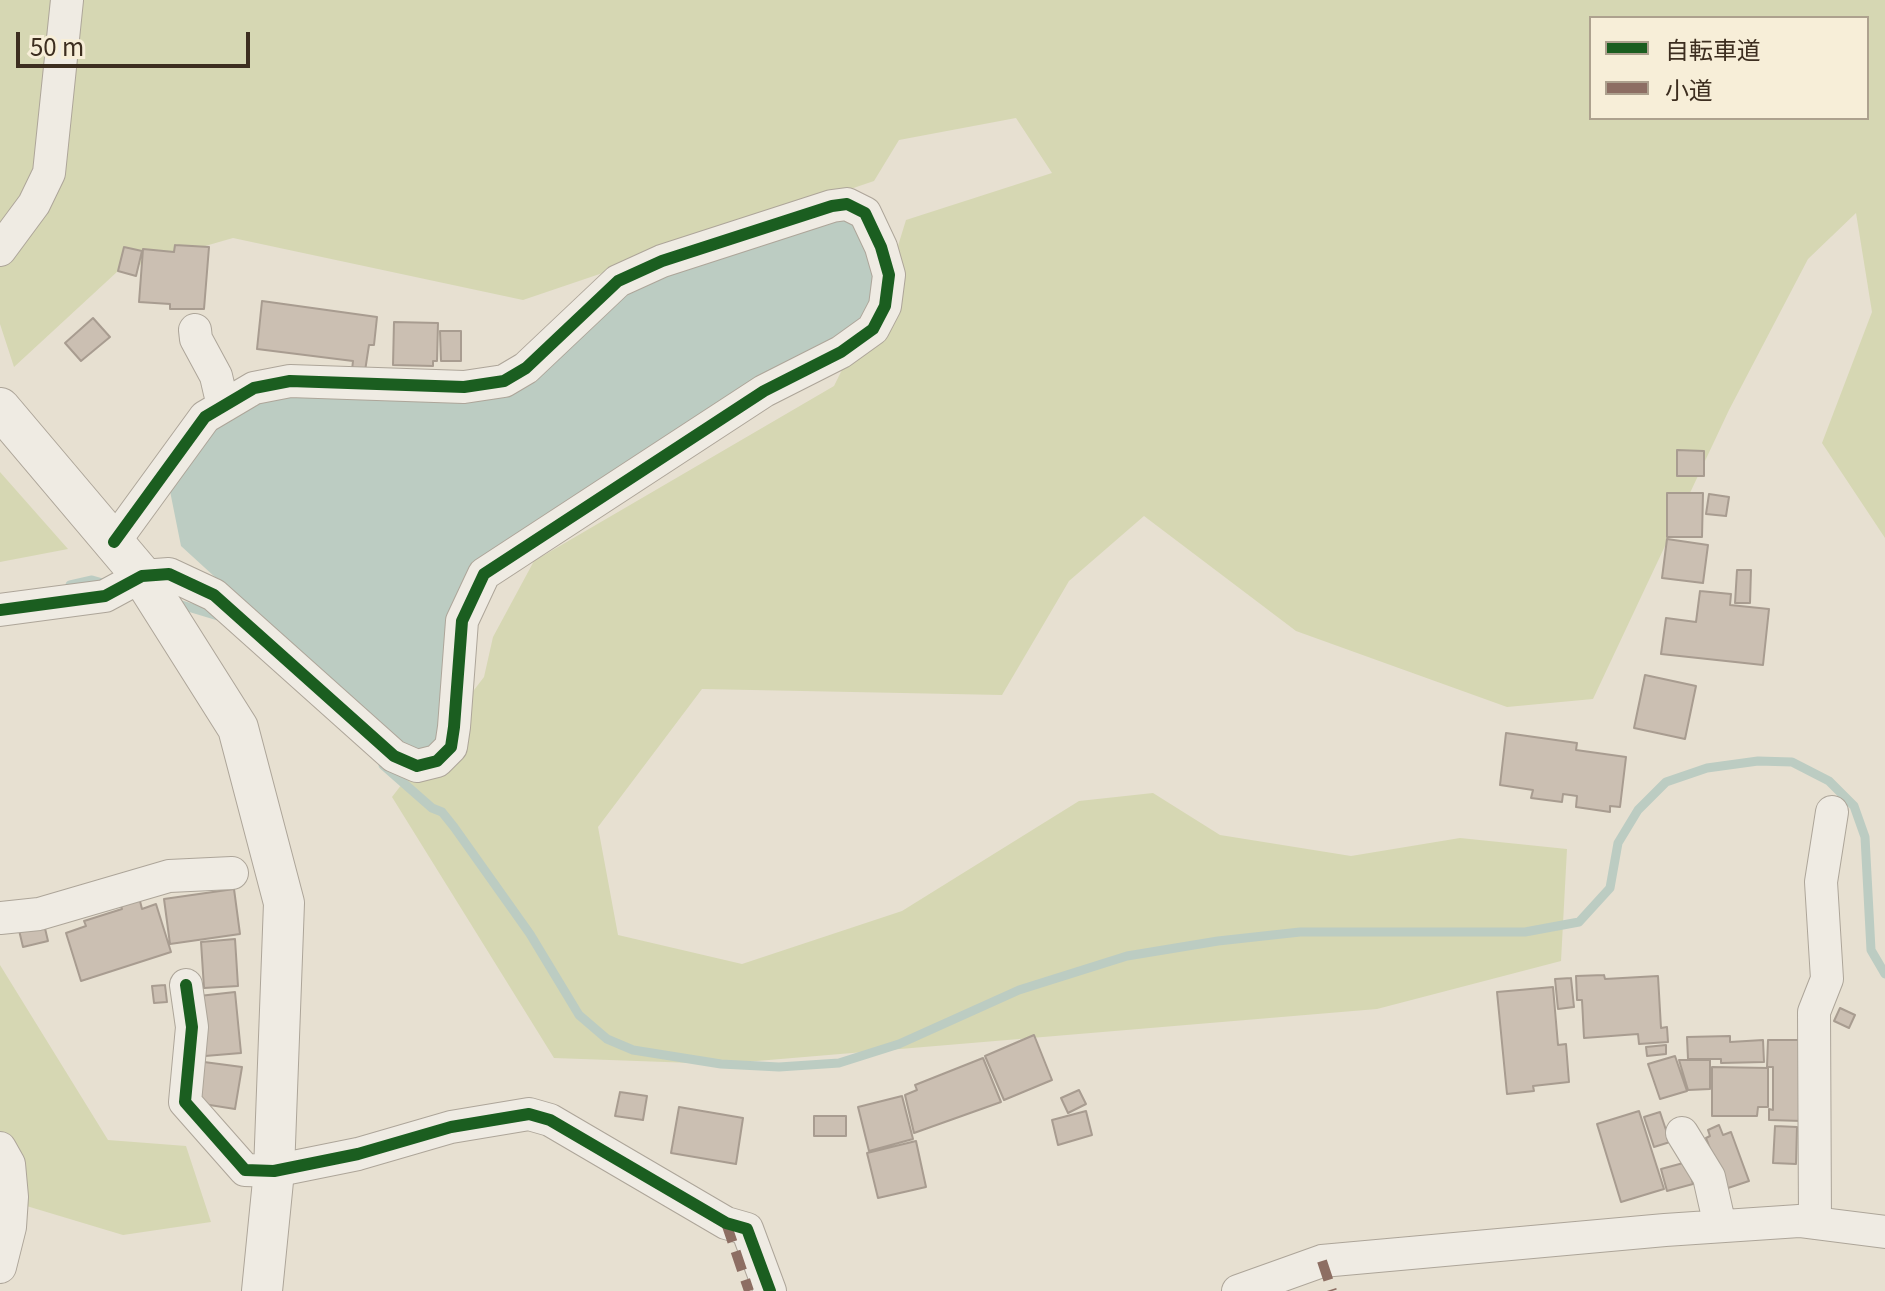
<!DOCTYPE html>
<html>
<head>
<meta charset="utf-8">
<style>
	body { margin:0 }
	#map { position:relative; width:1885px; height:1291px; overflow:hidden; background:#e7e0d1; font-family:Georgia,"Noto Sans JP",serif }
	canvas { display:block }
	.legend { position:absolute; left:1589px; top:16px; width:280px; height:104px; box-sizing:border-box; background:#f7eed8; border:2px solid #ada18e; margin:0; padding:10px 14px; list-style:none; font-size:24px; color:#3d2e20 }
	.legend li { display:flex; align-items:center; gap:16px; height:40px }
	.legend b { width:40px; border:2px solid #ada18e }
	.scale { position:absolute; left:16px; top:32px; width:234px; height:36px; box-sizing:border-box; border:4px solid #3d2e20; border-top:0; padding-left:10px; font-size:24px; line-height:28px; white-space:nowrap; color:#3d2e20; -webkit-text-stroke:6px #f7eed8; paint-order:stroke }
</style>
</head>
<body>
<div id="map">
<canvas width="1885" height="1291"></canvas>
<ul class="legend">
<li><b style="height:10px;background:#1b5e20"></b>自転車道</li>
<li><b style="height:10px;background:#8d6e63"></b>小道</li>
</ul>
<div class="scale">50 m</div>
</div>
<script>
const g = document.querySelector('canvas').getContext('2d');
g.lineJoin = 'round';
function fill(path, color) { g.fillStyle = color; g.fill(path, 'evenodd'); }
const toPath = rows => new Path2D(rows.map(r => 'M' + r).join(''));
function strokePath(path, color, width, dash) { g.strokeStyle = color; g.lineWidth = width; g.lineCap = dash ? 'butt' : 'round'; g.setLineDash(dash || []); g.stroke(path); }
fill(toPath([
	[0,0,1885,0,1885,538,1822,443,1872,312,1856,213,1808,259,1729,410,1593,699,1507,707,1296,631,1144,516,1069,581,1002,695,702,689,598,827,618,935,742,964,902,911,1079,801,1153,793,1220,835,1351,856,1460,838,1567,849,1561,961,1377,1009,721,1064,554,1058,392,797,484,677,493,637,534,561,834,386,889,275,906,220,1052,173,1016,118,899,140,874,181,523,300,233,238,118,271,14,367,0,324],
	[1591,18,1867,18,1867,118,1591,118],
	[0,472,68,549,0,562],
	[0,965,108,1140,186,1146,211,1222,123,1235,0,1198]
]), '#d6d7b3');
fill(toPath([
	[834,217,856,222,877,276,864,321,497,549,440,741,418,754,400,746,181,546,169,486,214,426,258,399,290,393,465,399,624,291]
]), '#bcccc2');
strokePath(toPath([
	[70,585,92,580,106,584],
	[175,603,218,616],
	[383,765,432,808,442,812,454,827,530,934,579,1015,607,1039,633,1050,721,1064,779,1067,839,1063,899,1044,1019,990,1127,956,1218,941,1300,932,1525,932,1579,922,1610,888,1618,843,1638,810,1666,782,1707,768,1758,761,1792,762,1829,781,1854,806,1865,837,1871,950,1885,974]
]), '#bcccc2', 9);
const building = toPath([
	[175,245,209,247,204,309,170,309,170,304,139,302,143,249,174,252,175,245],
	[124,247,142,251,136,276,118,271,124,247],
	[262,301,377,317,374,345,369,345,365,371,352,370,353,361,257,349,262,301],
	[93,318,110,337,81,361,65,343,93,318],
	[394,322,438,323,437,361,433,361,433,366,393,365,394,322],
	[440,331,461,331,461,361,441,361,440,331],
	[1677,450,1704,451,1704,476,1677,476,1677,450],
	[1667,493,1703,493,1702,537,1667,537,1667,493],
	[1709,494,1729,497,1726,516,1706,514,1709,494],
	[1667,539,1708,545,1703,583,1662,578,1667,539],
	[1737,570,1751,570,1750,603,1735,603,1737,570],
	[1700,591,1731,594,1730,605,1769,609,1763,665,1661,654,1666,618,1696,622,1700,591],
	[1645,675,1696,686,1685,739,1634,728,1645,675],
	[1506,733,1577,743,1576,750,1626,757,1620,807,1610,806,1610,812,1576,807,1577,796,1563,794,1562,802,1531,798,1533,790,1500,785,1506,733],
	[234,889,240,934,170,944,164,899,234,889],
	[139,897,142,909,156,904,171,952,81,981,66,933,86,926,84,921,122,909,120,903,139,897],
	[43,920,48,941,23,947,18,926,43,920],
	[235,939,238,986,204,988,201,942,235,939],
	[1604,975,1605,979,1658,976,1661,1028,1667,1027,1668,1042,1639,1044,1638,1034,1584,1038,1582,1000,1577,1000,1576,976,1604,975],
	[1571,978,1574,1007,1558,1009,1555,979,1571,978],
	[165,985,167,1002,154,1003,152,986,165,985],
	[1553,987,1558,1045,1566,1044,1569,1082,1533,1086,1534,1091,1507,1094,1497,992,1553,987],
	[235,992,241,1053,205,1056,199,996,235,992],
	[1840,1008,1855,1015,1849,1028,1834,1021,1840,1008],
	[1034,1035,1052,1080,1004,1100,985,1056,1034,1035],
	[1730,1036,1730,1042,1763,1040,1764,1062,1721,1063,1721,1059,1688,1059,1687,1037,1730,1036],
	[1768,1040,1803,1040,1802,1121,1769,1120,1769,1109,1773,1110,1773,1067,1767,1067,1768,1040],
	[1666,1045,1666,1054,1647,1056,1646,1047,1666,1045],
	[1675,1056,1687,1091,1660,1099,1648,1064,1675,1056],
	[983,1058,1001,1102,914,1133,905,1095,917,1090,915,1085,983,1058],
	[1679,1060,1710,1060,1710,1089,1688,1090,1679,1060],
	[204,1062,242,1067,235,1109,197,1103,204,1062],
	[1712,1067,1768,1068,1768,1107,1758,1107,1757,1116,1712,1116,1712,1067],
	[1079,1090,1086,1104,1068,1113,1061,1098,1079,1090],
	[620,1092,647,1096,643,1120,615,1116,620,1092],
	[902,1096,913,1139,869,1151,858,1107,902,1096],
	[679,1107,743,1118,736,1164,671,1153,679,1107],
	[1086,1111,1092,1135,1058,1145,1052,1120,1086,1111],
	[1639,1111,1664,1189,1621,1202,1597,1124,1639,1111],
	[1660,1112,1670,1142,1654,1147,1644,1117,1660,1112],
	[814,1116,846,1116,846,1136,814,1136,814,1116],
	[1719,1125,1723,1135,1731,1132,1749,1181,1725,1189,1706,1138,1710,1136,1708,1130,1719,1125],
	[1775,1126,1797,1127,1796,1164,1773,1163,1775,1126],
	[916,1141,926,1187,878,1198,867,1153,916,1141],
	[1687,1162,1693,1184,1667,1191,1661,1169,1687,1162]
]);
fill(building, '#cbbfb2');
strokePath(building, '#a89c90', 2);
const minor = toPath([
	[0,250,34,204,49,173,67,0],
	[195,330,196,339,216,376,223,406],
	[0,610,105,596,142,576,169,574,214,595,394,756,417,766,437,761,451,747,454,727,462,621,484,574,764,391,841,352,873,329,885,306,889,275,881,247,865,213,847,204,832,206,662,261,618,281,526,368,504,381,464,387,290,381,254,388,205,417,114,542],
	[0,918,39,914,169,876,232,873],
	[186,985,192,1027,185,1102,245,1170,274,1171,358,1154,451,1127,529,1114,550,1120,726,1223,747,1229,770,1291],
	[1682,1133,1709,1177,1720,1226],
	[0,1148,9,1164,12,1197,10,1227,0,1267],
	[1815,1223,1814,1012,1827,979,1821,882,1832,812],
	[1238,1291,1322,1261,1665,1230,1799,1221,1885,1232]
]);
const tertiary = toPath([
	[0,408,142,576,238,728,284,903,274,1171,262,1291]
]);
strokePath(minor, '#ada599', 34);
strokePath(tertiary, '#ada599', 42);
strokePath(minor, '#efebe3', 32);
strokePath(tertiary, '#efebe3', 40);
strokePath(toPath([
	[726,1223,749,1291],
	[1322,1261,1332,1291]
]), '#8d6e63', 10, [20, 10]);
strokePath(toPath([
	[0,610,105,596,142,576,169,574,214,595,394,756,417,766,437,761,451,747,454,727,462,621,484,574,764,391,841,352,873,329,885,306,889,275,881,247,865,213,847,204,832,206,662,261,618,281,526,368,504,381,464,387,290,381,254,388,205,417,114,542],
	[186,985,192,1027,185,1102,245,1170,274,1171,358,1154,451,1127,529,1114,550,1120,726,1223,747,1229,770,1291]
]), '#1b5e20', 12);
</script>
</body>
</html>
